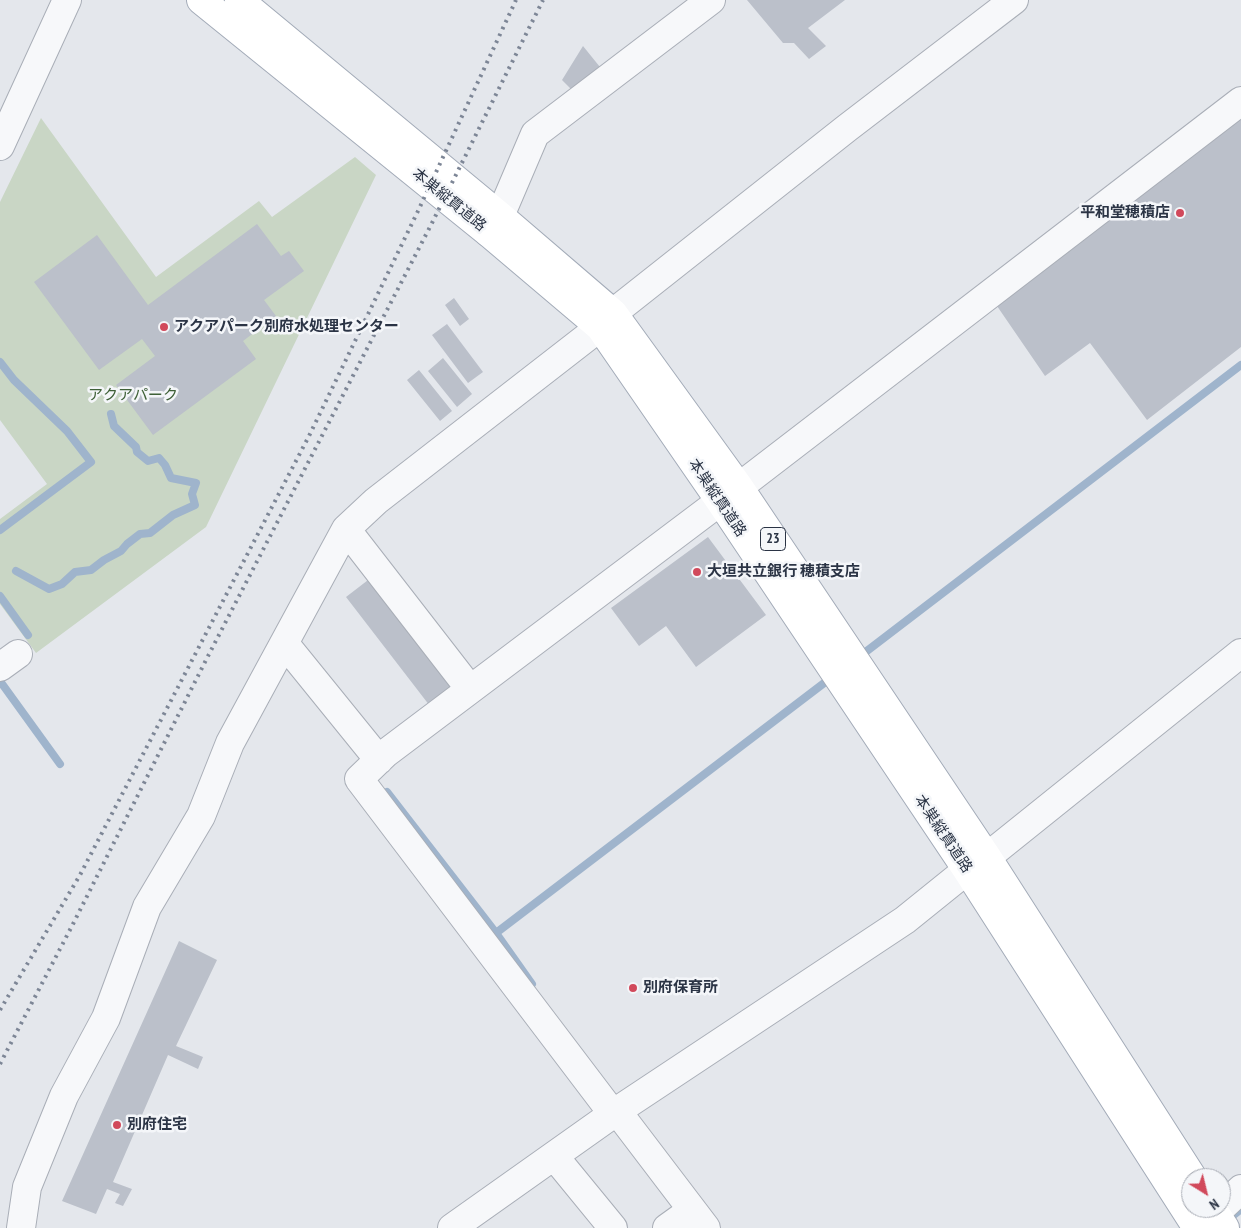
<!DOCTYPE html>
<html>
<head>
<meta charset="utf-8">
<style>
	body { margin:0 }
	#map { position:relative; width:1241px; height:1228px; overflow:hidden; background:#e4e7ec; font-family:"PT Sans Narrow",sans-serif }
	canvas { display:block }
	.north { position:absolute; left:1181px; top:1168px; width:50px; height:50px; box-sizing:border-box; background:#f4f6f9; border:1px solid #a4a8b1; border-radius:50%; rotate:144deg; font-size:14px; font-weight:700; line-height:20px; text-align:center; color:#2b3445 }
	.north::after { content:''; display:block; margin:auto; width:18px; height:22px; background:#d1495b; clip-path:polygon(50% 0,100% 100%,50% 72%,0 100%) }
</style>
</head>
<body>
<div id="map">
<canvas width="1241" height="1228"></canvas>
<div class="north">N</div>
</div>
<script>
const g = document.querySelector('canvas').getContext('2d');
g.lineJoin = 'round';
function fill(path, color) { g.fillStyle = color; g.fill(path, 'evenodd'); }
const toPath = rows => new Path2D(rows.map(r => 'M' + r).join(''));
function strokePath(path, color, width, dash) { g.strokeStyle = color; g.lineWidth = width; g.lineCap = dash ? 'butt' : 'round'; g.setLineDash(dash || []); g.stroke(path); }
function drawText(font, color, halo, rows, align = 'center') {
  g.font = font + ' "PT Sans Narrow","Noto Sans JP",sans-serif'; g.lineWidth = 5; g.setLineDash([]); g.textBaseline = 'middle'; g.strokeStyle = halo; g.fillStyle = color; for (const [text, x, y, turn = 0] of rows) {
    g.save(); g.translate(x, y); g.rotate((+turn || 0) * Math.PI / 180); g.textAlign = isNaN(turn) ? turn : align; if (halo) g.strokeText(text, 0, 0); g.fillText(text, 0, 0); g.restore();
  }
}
fill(toPath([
	[41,118,156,277,259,201,272,217,355,157,376,175,206,527,36,653,0,604,0,519,47,484,0,420,0,202]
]), '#c9d6c5');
strokePath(toPath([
	[0,362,14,380,67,431,91,462,0,530],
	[16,571,49,589,62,584,75,572,91,570,104,560,121,551,127,544,140,534,150,533,173,515,195,505,192,494,196,483,171,478,165,465,159,458,148,461,137,452,136,447,114,426,111,414],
	[0,596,28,635],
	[859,657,1241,365],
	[0,681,60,764],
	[387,792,496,933,532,984],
	[496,933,832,677],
	[1225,1222,1241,1209]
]), '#9fb4cc', 8);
fill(toPath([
	[747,0,845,0,808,28,826,46,809,59,794,43,783,43],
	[583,46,604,72,576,94,562,80],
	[1241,119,1241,347,1147,420,1090,343,1045,376,997,306],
	[257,224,281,256,289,251,304,271,264,300,276,316,243,341,256,359,153,435,116,385,155,356,142,339,99,370,34,282,97,235,148,305],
	[454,298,469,319,460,326,445,305],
	[447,324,483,372,468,383,432,335],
	[443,358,472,394,457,407,428,371],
	[419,370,452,411,440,421,407,380],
	[708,537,766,615,696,667,666,626,639,646,611,608],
	[372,577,459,691,433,710,346,597],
	[179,941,217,960,176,1046,203,1057,198,1069,168,1055,113,1182,132,1189,123,1206,115,1203,120,1194,107,1189,96,1214,62,1201]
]), '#bbc0ca');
const minor = toPath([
	[0,146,67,0],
	[489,233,500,216,535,134,711,0],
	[346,529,470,689],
	[285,644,379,760],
	[0,667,18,654],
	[617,1111,706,1228],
	[613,1114,359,779,386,753,739,487,1241,101],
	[554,1156,613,1228],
	[1196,1224,1216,1213,1241,1189],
	[21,1228,27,1187,64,1096,106,1018,147,907,201,816,230,743,346,529,376,501,600,327,613,313,847,128,1014,0],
	[452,1228,617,1111,905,920,967,870,987,857,1241,653],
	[667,1228,692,1210]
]);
const major = toPath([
	[201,0,489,233,600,327,720,501,967,870,1197,1228],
	[239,0,500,216,613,313,739,487,987,857,1193,1178],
	[1212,1208,1225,1228]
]);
strokePath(minor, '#a9aeb7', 30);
strokePath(major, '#a3abb8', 30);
strokePath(minor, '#f7f8fa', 28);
strokePath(major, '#fff', 28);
strokePath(toPath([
	[0,1010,80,875,309,436,418,211,516,0],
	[0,1064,73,924,206,660,432,223,543,0]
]), '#7d8696', 4, [2.5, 5]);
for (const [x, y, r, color] of [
	[1180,213,5,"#d1495b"],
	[164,327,5,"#d1495b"],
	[697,572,5,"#d1495b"],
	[633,988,5,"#d1495b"],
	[117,1125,5,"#d1495b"]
]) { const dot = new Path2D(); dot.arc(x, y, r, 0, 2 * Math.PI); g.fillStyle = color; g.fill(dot); strokePath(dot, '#f4f6f9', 2); }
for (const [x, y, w] of [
	[773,539,25]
]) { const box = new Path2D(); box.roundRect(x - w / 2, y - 11.5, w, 23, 4); g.fillStyle = '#f4f6f9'; g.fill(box); strokePath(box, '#2b3445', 1); }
drawText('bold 14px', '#2b3445', null, [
	["23",773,539]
]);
drawText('15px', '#2b3445', '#f4f6f9', [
	["本巣縦貫道路",449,200,39],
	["本巣縦貫道路",717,498,56],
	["本巣縦貫道路",943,834,56]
]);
drawText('bold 15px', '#2b3445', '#f4f6f9', [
	["平和堂穂積店",1170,213,"right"],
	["アクアパーク別府水処理センター",174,327],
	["大垣共立銀行 穂積支店",707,572],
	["別府保育所",643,988],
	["別府住宅",127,1125]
], 'left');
drawText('15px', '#3f6138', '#f4f6f9', [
	["アクアパーク",133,396]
]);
</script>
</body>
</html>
